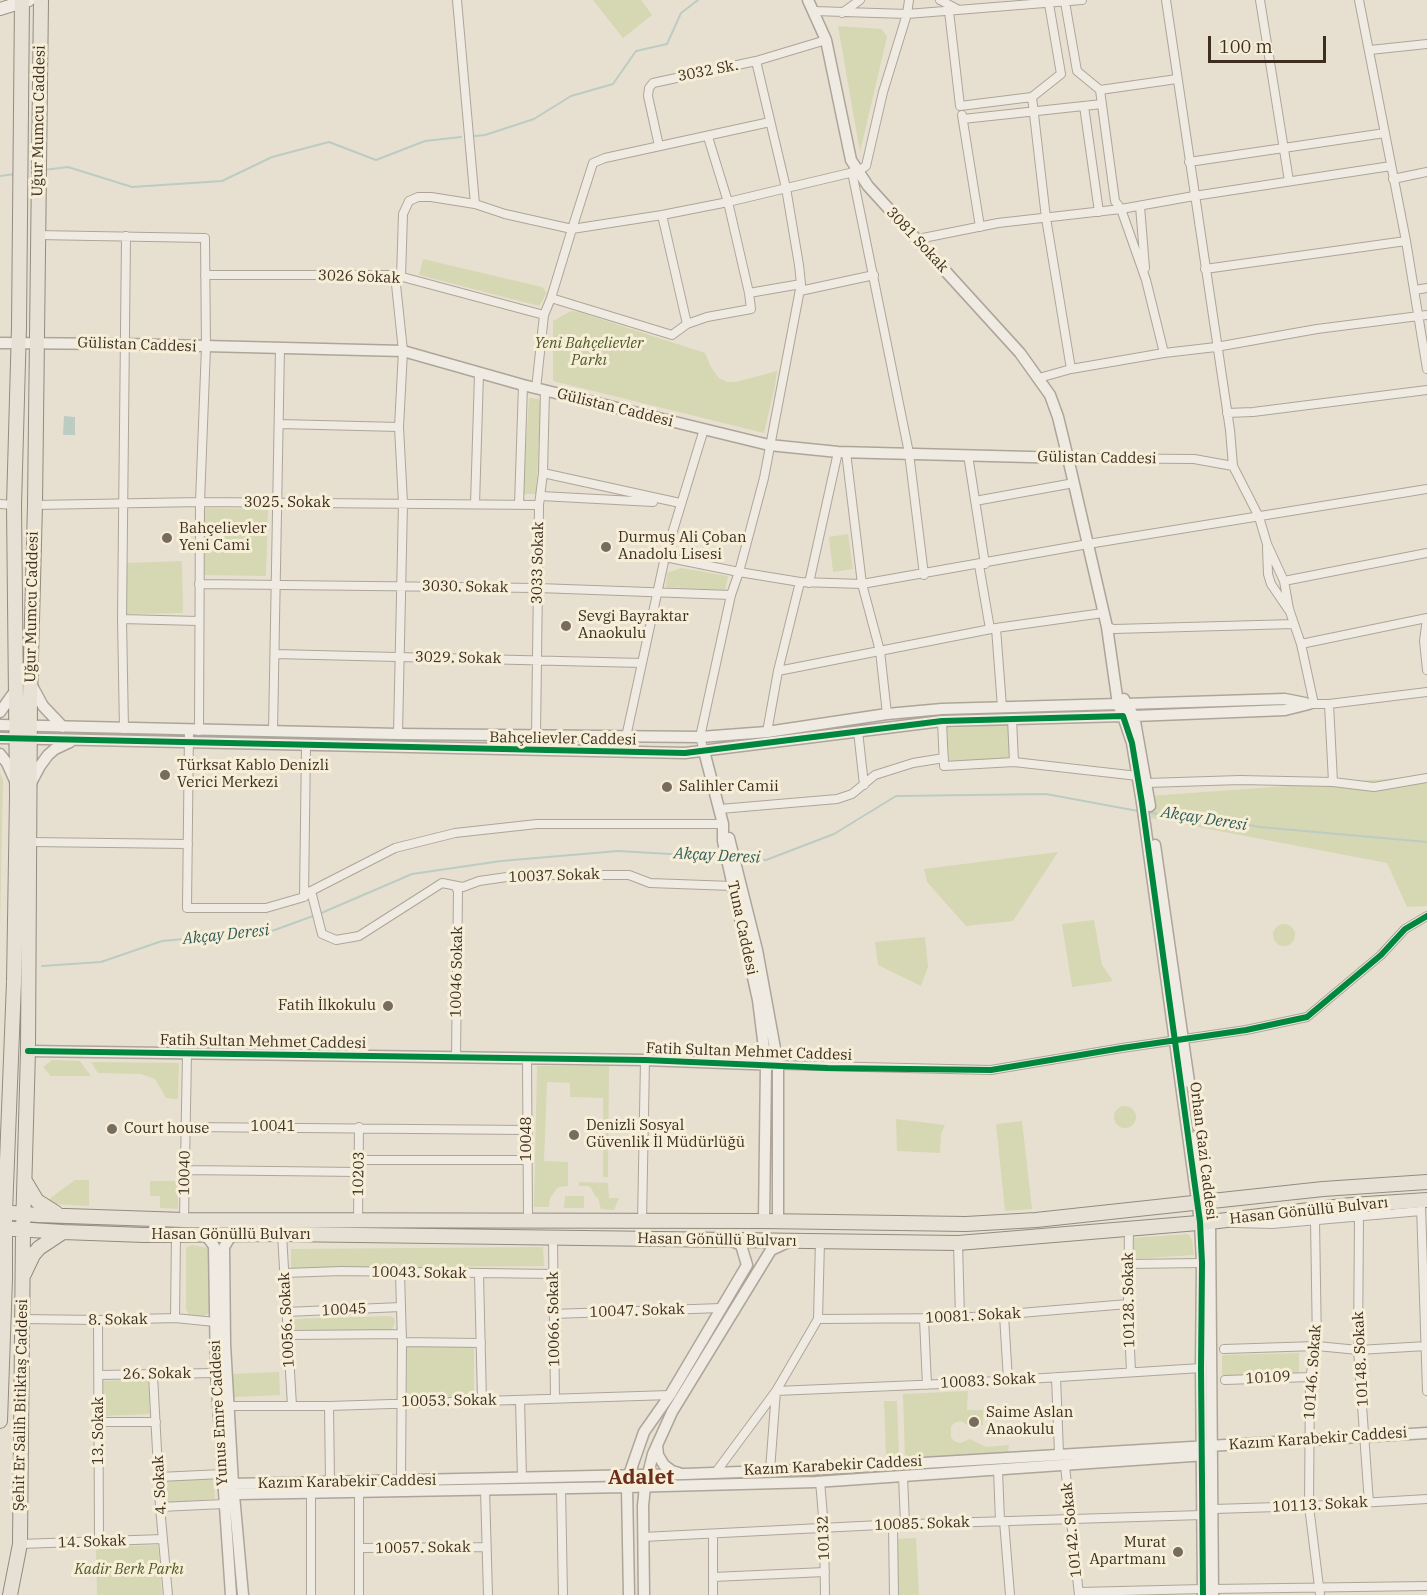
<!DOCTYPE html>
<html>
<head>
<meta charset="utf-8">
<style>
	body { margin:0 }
	#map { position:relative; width:1427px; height:1595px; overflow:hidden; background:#e7e0d1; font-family:"IBM Plex Serif",serif }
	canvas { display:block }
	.scale { position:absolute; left:1208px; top:36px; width:118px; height:27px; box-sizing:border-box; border:3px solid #3d2e20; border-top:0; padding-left:8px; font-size:18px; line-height:21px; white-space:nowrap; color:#3d2e20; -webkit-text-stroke:4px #f7eed8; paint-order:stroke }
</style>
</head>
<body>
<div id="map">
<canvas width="1427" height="1595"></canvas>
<div class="scale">100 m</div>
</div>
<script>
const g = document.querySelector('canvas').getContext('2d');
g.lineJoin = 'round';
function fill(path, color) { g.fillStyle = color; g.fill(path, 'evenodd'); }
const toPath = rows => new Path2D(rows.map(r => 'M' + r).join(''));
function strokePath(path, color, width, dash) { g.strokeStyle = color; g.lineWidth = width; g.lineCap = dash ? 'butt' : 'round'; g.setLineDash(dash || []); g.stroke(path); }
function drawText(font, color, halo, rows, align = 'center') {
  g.font = font + ' "IBM Plex Serif",serif'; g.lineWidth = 6; g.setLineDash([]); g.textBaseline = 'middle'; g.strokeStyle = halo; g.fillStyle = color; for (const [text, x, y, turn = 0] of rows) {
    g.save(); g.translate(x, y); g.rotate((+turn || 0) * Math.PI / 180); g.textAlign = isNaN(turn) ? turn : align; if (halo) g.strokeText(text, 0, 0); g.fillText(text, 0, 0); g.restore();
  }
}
fill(toPath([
	[593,0,641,0,652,15,623,38],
	[838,26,882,29,887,37,860,152],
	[423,259,542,287,547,293,539,306,419,275],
	[571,311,579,312,705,353,711,367,719,378,727,382,735,382,777,371,775,386,764,433,553,381,553,321],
	[529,398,539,399,541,402,536,494,524,494,523,492],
	[203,508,268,509,266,576,204,575],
	[848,534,853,569,833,572,829,537],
	[182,561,183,613,126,614,125,563],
	[681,568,728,576,725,590,666,587,667,573],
	[1008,725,1010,760,949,764,947,728],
	[0,773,3,780,0,931],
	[1427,776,1427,906,1407,907,1387,863,1151,818,1149,796],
	[1058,852,1013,921,966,926,927,882,924,869],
	[1094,920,1102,965,1113,981,1072,987,1062,924],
	'1273 935a11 11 0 1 1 22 0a11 11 0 1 1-22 0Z',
	[925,937,928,967,921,986,878,965,875,942],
	[52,1060,80,1061,91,1076,51,1076,43,1067],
	[91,1062,179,1063,178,1099,166,1098,155,1079,141,1074,98,1073],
	[537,1066,609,1066,608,1177,603,1177,603,1098,570,1097,570,1083,547,1082,544,1161,568,1162,568,1186,558,1187,550,1198,549,1207,534,1207],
	'1114 1117a11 11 0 1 1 22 0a11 11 0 1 1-22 0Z',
	[896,1119,945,1125,941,1134,940,1153,897,1151],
	[1022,1121,1032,1209,1005,1211,996,1124],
	[75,1180,89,1180,89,1206,54,1204,49,1199],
	[150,1181,178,1181,178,1209,160,1208,160,1196,150,1196],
	[579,1182,608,1183,609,1198,619,1198,614,1210,601,1209,598,1198,595,1196,591,1188,588,1186,579,1186],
	[565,1196,584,1196,584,1208,564,1208],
	[1188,1234,1192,1240,1194,1255,1132,1259,1132,1238],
	[192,1245,209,1248,212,1311,204,1316,189,1315,186,1309,186,1248],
	[543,1247,544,1266,291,1268,291,1249],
	[390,1316,394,1318,395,1322,392,1330,298,1332,292,1329,291,1324,293,1319],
	[407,1345,474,1345,474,1398,407,1398],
	[1299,1353,1299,1373,1222,1376,1222,1355],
	[279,1372,280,1395,233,1397,232,1374],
	[148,1379,150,1414,104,1416,103,1381],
	[968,1391,967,1410,983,1410,983,1425,969,1426,961,1421,954,1423,951,1427,951,1437,954,1441,960,1443,970,1439,986,1447,1009,1445,1008,1452,905,1460,903,1394],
	[884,1401,897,1401,899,1457,886,1457],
	[213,1478,215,1499,165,1503,163,1481],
	[916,1538,919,1595,898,1595,896,1539],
	[158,1545,162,1595,97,1595,96,1547]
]), '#d6d7b3');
fill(toPath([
	[64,416,75,417,75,435,63,435]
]), '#bcccc2');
strokePath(toPath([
	[475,136,485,135,534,119,571,96,613,84,636,51,667,44,681,13,698,0],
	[44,170,68,167,132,187,222,181,272,157,329,142,376,160,425,141,461,137],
	[0,176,15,174],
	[1147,812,1167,816,1190,815,1260,827,1427,842],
	[738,858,766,860,834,834,896,796,1046,794,1138,811],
	[319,914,412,874,501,861,618,851,723,857],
	[42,966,101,962,162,941,272,931,313,916]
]), '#bcccc2', 2);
const minor = toPath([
	[457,0,475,204],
	[940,0,957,9],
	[1166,0,1230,430,1233,466,1259,517,1267,544,1284,581,1289,609,1301,644,1314,704],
	[1260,0,1289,181],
	[1359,0,1406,241,1427,369],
	[1065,2,1077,71,1100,90],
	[814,11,907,14,1082,0],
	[949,11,960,106,1032,97,1061,74,1049,4],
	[842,13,860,0],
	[1370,50,1427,44],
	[1032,97,1046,218,1071,369],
	[1084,106,1099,212],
	[962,115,980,227],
	[963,119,1102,104],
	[708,137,728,202,749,293],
	[659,146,648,96,649,88,653,83,756,61,826,40],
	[1189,162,1385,133],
	[852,172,909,453,924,575],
	[1393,179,1427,172],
	[1140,206,1145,268],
	[662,215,687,324],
	[37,235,205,238,206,347,200,502,199,731],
	[918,239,998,223,1121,209,1194,196,1391,166],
	[1205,269,1406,241],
	[205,275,395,275,544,315],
	[395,275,403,351,399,427,403,503,398,734],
	[401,277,403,214,409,201,418,197,431,197,475,204,505,214,572,229,593,163,605,158,770,122],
	[1415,290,1427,288],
	[800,291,874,275],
	[551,298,672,335,687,324,707,317,751,309,749,293,801,284],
	[1164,353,1146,280,1121,209,1115,201,1100,90,1177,79],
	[1039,378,1071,369,1164,353,1216,347,1317,329,1427,315],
	[536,389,544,315,551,298,572,229,662,215,728,202,858,171,866,166,883,92,907,14,909,0],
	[1227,413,1253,412,1427,390],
	[280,424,399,427],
	[846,452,862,584,880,651,887,714],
	[968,455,985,564],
	[1068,458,1194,459,1233,466],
	[543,473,680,503],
	[541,496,653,502],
	[975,501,1074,483],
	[0,504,14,505],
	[475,504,479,374],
	[35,505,200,502,539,505],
	[519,505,523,385],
	[1267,547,1268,574,1271,584,1288,609],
	[665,557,739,572,800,582,862,584,1088,544,1427,489],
	[979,565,990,629],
	[1284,581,1427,553],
	[809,583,838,452],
	[199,584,538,588,731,595],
	[1427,618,1424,641,1427,670],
	[122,619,198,621],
	[1107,627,1114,629,1294,624],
	[996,628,1002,707],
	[1301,644,1427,618],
	[275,654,642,663],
	[778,671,996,628,1103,613],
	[1309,704,1329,704,1427,692],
	[1329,704,1333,782],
	[1012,718,1014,762,1138,776],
	[942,721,944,766,1014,762],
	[124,729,122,619,126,236],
	[189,730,187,908,266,908,304,897,311,891,395,848,455,833,537,824,723,824],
	[858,731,864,785],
	[273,732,280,348],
	[767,732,778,671,800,582],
	[536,735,539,505,543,473,545,391],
	[626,737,665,557,704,429],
	[704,751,700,737,731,595,739,572,764,478,801,284,799,265,786,188,756,61],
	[1147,783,1240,780,1333,782,1374,787,1427,778],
	[720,809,837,799,852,794,875,775,913,763,944,758],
	[31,842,188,844],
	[456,887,458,891,456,1057],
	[311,891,322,934,336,940,359,936,442,883,463,887,479,881,521,875,629,875,650,883,732,886],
	[304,897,306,746],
	[527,1058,528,1220],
	[778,1065,991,1070,1122,1048,1246,1030,1307,1017,1381,955,1405,929,1427,916],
	[186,1127,527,1130],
	[359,1160,527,1160],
	[185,1170,359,1172],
	[1421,1205,1427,1391],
	[1359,1215,1358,1350,1369,1503],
	[184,1220,187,1053],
	[1315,1220,1317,1346,1310,1377,1309,1506,1320,1595],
	[358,1221,359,1127],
	[642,1222,645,1060],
	[1234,1223,1272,1224,1421,1211],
	[1129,1228,1128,1304,1131,1372],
	[282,1234,292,1406],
	[553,1239,555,1398],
	[958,1243,960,1318],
	[1128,1264,1202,1263],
	[285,1273,341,1271,553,1274],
	[400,1273,402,1342,401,1481],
	[479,1274,482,1401],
	[286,1312,401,1307],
	[553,1314,721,1308],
	[1004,1315,1008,1380],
	[175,1318,176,1234],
	[22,1319,98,1320,175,1318,215,1322],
	[818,1319,960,1318,1128,1304],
	[924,1319,927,1385],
	[98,1320,99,1541],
	[287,1335,402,1334],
	[402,1342,481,1343],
	[1224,1349,1317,1346,1358,1350,1427,1346],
	[99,1375,216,1373],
	[153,1375,160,1507,168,1595],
	[1056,1377,1059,1453],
	[1225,1380,1310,1377],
	[520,1400,522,1478],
	[229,1406,329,1406,670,1395],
	[329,1406,330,1482],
	[99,1422,156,1422],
	[1065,1466,1079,1595],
	[770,1470,776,1391,818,1319,820,1241],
	[998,1470,1000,1521],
	[716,1472,776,1391,965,1383,1201,1368],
	[903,1476,905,1524],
	[159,1477,222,1474],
	[820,1481,824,1528,825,1595],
	[561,1488,563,1595],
	[485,1489,488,1595],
	[359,1491,359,1595],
	[160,1507,224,1504],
	[1214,1509,1309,1506,1427,1499],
	[1004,1521,1010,1595],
	[893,1525,894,1595],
	[643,1537,880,1525,1202,1515],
	[20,1544,163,1539],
	[360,1548,486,1547],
	[713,1577,825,1572],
	[1213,1589,1427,1586],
	[1079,1592,1203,1589],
	[311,1595,311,1492],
	[713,1595,713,1534]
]);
const tertiary = toPath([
	[0,343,126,344,403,351,523,385,769,445,838,452,1068,458],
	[31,684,43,706,63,727],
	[1124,699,1126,704,1285,699,1305,703],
	[0,712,15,691],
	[0,725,398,734,700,737,767,732,887,714,942,709,1118,704,1126,704,1134,716,1123,716,1118,704,1107,627,1068,458,1058,417,1050,395,1020,353,868,186,851,160,826,40,808,0],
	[0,738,685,753,942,721,1123,716,1132,743,1142,803,1200,1222,1202,1263,1201,1368,1203,1595],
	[704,751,723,824,723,841,758,1000,766,1064,764,1221],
	[0,754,7,763,16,783],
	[31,783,40,766,48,755,55,749,70,742],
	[1150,806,1134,716,1285,710,1309,704],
	[729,838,757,950,778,1065,778,1221],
	[1155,845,1189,1082],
	[28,1051,645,1060,778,1065],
	[1197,1136,1210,1222,1213,1595],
	[205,1234,214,1246,216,1373,231,1595],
	[232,1234,224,1247,225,1344,233,1484,243,1595],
	[657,1445,658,1455,664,1465,672,1471,679,1473],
	[224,1491,233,1484,685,1474,823,1469,1427,1433],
	[224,1491,238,1494,627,1487,816,1482,1206,1455],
	[629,1595,627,1487,629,1475,644,1432,670,1395,747,1265,741,1245,732,1241],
	[644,1595,643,1506,645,1486,653,1454,672,1412,771,1250,786,1243]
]);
const secondary = toPath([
	[0,9,29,0]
]);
const primary = toPath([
	[25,1181,37,1201,56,1213],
	[0,1212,38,1215,184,1220,764,1221,966,1224,1036,1220,1323,1189,1427,1182],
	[0,1228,63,1232,144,1235,282,1234,958,1243,1210,1222,1351,1205,1427,1200],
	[24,1274,33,1255,39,1248,63,1232],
	[0,1421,5,1279,5,1212,14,982,17,796,14,505,19,327,22,0],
	[10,1595,20,1544,23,1230,28,1051,30,697,35,505,41,0]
]);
strokePath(minor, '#ada599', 10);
strokePath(tertiary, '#ada599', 13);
strokePath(secondary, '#9c958a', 14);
strokePath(primary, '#928b80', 16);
strokePath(minor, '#efebe3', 8);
strokePath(tertiary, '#efebe3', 10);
strokePath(secondary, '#efebe3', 12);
strokePath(primary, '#e6e1d4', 14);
strokePath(toPath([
	[0,738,685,753,942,721,1123,716,1132,743,1142,803,1200,1222,1202,1263,1201,1368,1203,1595],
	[28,1051,645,1060,828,1068,991,1070,1122,1048,1246,1030,1307,1017,1381,955,1405,929,1427,916]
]), '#00873e', 6);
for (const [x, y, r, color] of [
	[167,538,6,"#786c5e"],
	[606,547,6,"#786c5e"],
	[566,626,6,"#786c5e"],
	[165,775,6,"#786c5e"],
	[667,787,6,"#786c5e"],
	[388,1006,6,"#786c5e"],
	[112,1129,6,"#786c5e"],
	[574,1135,6,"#786c5e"],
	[974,1422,6,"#786c5e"],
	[1178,1552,6,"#786c5e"]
]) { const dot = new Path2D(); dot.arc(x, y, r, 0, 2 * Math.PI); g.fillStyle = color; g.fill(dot); strokePath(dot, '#f7eed8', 2); }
drawText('15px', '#3d2e20', '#f7eed8', [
	["3032 Sk.",708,71,-11],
	["Uğur Mumcu Caddesi",39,121,-89],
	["3081 Sokak",917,240,47],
	["3026 Sokak",359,277,2],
	["Gülistan Caddesi",137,345,2],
	["Gülistan Caddesi",615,408,14],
	["Gülistan Caddesi",1097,458,1],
	["3025. Sokak",287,503],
	["3033 Sokak",538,563,-89],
	["3030. Sokak",465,587,1],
	["Uğur Mumcu Caddesi",32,607,-89],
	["3029. Sokak",458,658,1],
	["Bahçelievler Caddesi",563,739,1],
	["10037 Sokak",554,876,-2],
	["Tuna Caddesi",742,928,78],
	["10046 Sokak",457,972,-89],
	["Fatih Sultan Mehmet Caddesi",263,1042,1],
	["Fatih Sultan Mehmet Caddesi",749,1052,2],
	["10041",273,1127],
	["10048",527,1139,-90],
	["Orhan Gazi Caddesi",1203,1151,83],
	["10040",185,1173,-89],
	["10203",359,1174,-89],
	["Hasan Gönüllü Bulvarı",1309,1211,-6],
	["Hasan Gönüllü Bulvarı",231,1235],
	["Hasan Gönüllü Bulvarı",717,1240,1],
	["10043. Sokak",419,1273,1],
	["10128. Sokak",1129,1300,-91],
	["10045",344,1310,-3],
	["10047. Sokak",637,1311,-2],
	["10081. Sokak",973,1316,-3],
	["10066. Sokak",554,1319,-91],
	["8. Sokak",118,1320,-1],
	["10056. Sokak",287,1320,-93],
	["10148. Sokak",1361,1359,-93],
	["10146. Sokak",1313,1372,-86],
	["26. Sokak",157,1374,-1],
	["10109",1268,1378,-3],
	["10083. Sokak",988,1381,-3],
	["10053. Sokak",449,1401,-1],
	["Şehit Er Salih Bitiktaş Caddesi",21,1405,-89],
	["Yunus Emre Caddesi",219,1413,-93],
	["13. Sokak",99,1431,-90],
	["Kazım Karabekir Caddesi",1318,1439,-4],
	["Kazım Karabekir Caddesi",833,1466,-3],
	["Kazım Karabekir Caddesi",347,1482,-1],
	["4. Sokak",160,1485,-93],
	["10113. Sokak",1320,1505,-3],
	["10085. Sokak",922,1524,-2],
	["10142. Sokak",1072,1530,-96],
	["10132",824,1538,-92],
	["14. Sokak",92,1542,-2],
	["10057. Sokak",423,1548,-1]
]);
drawText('italic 15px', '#4d5a26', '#f7eed8', [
	["Yeni Bahçelievler",589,344],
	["Parkı",589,361],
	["Kadir Berk Parkı",129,1570]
]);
drawText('15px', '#3d2e20', '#f7eed8', [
	["Bahçelievler",179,529],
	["Yeni Cami",179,546],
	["Durmuş Ali Çoban",618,538],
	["Anadolu Lisesi",618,555],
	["Sevgi Bayraktar",578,617],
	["Anaokulu",578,634],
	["Türksat Kablo Denizli",177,766],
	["Verici Merkezi",177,783],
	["Salihler Camii",679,787],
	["Fatih İlkokulu",376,1006,"right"],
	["Denizli Sosyal",586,1126],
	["Güvenlik İl Müdürlüğü",586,1143],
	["Court house",124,1129],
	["Saime Aslan",986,1413],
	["Anaokulu",986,1430],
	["Murat",1166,1543,"right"],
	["Apartmanı",1166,1560,"right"]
], 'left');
drawText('italic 16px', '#2f5d5a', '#f7eed8', [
	["Akçay Deresi",1204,819,9],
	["Akçay Deresi",717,856,3],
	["Akçay Deresi",226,935,-6]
]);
drawText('bold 21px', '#6b2e1e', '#f7eed8', [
	["Adalet",641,1478]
]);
</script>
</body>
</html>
